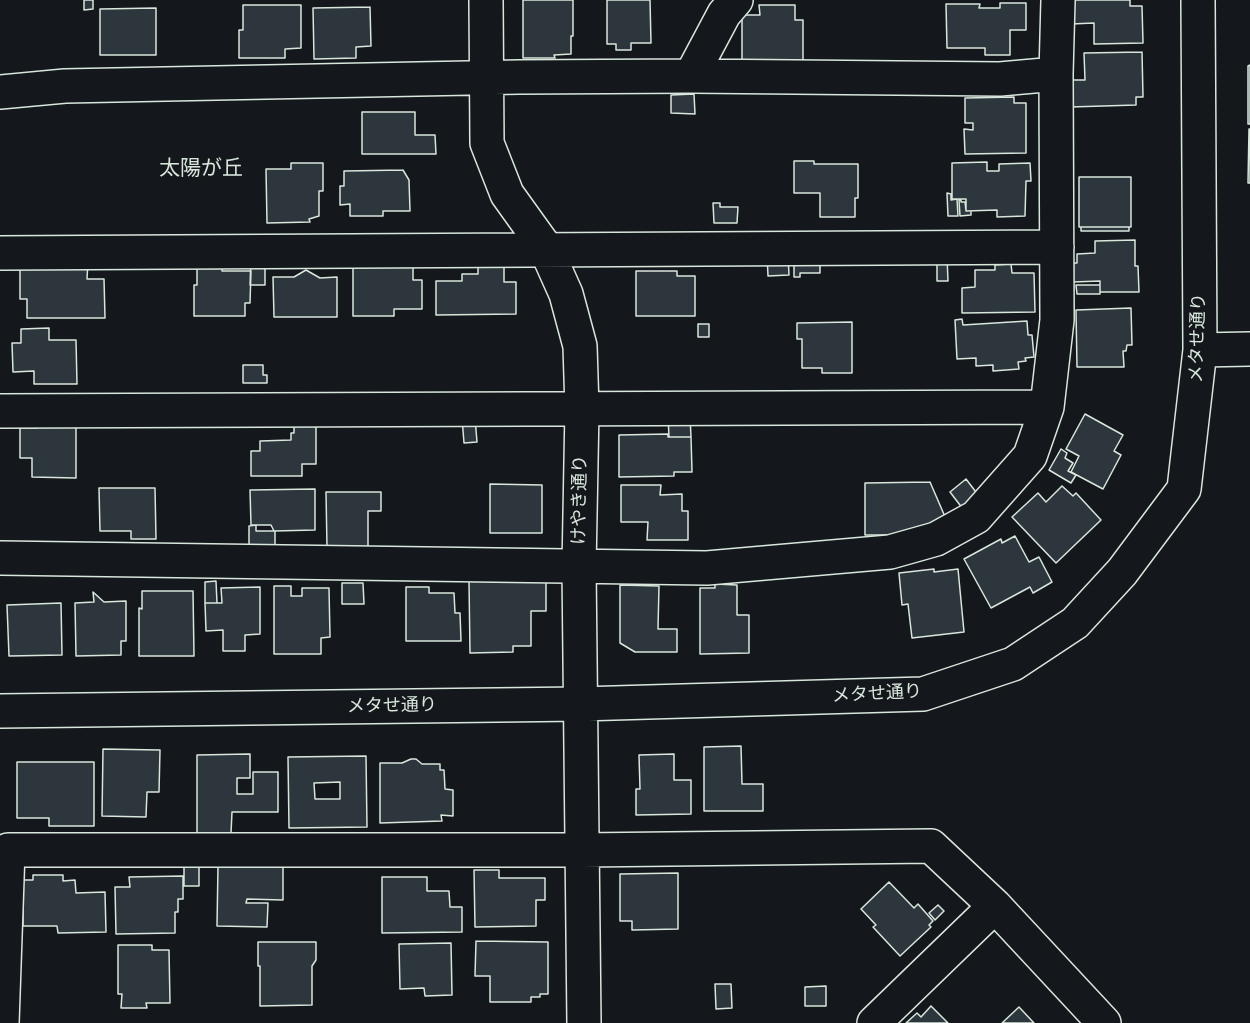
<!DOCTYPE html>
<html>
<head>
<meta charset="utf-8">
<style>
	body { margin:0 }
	canvas { display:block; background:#14181c }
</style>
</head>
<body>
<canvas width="1250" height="1023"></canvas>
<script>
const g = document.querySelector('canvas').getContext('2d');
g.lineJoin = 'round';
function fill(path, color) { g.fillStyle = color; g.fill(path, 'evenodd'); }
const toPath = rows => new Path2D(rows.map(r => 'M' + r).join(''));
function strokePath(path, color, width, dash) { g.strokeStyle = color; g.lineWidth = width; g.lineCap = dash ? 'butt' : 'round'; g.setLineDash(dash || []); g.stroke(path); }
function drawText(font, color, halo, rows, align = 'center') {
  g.font = font + ' "Fira Sans Condensed","Noto Sans JP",sans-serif'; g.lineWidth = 4.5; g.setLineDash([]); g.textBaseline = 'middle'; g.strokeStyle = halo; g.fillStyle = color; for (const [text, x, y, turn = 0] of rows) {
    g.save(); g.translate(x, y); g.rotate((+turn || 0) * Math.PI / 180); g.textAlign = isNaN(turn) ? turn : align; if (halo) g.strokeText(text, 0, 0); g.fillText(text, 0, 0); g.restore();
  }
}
const building = toPath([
	[84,0,93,0,93,9,84,10,84,0],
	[523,0,573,0,573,36,571,36,571,54,554,55,555,58,523,58,523,0],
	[607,0,650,0,651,43,631,43,631,50,616,50,616,44,607,44,607,0],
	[1071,0,1130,0,1130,6,1142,6,1143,43,1094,44,1094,23,1071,24,1071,0],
	[1000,3,1026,3,1026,30,1010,30,1010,55,985,55,985,48,947,48,946,4,980,4,979,8,1000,8,1000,3],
	[243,5,301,5,301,48,285,49,285,58,239,58,239,30,243,30,243,5],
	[759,5,795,5,795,20,803,20,803,62,742,63,742,15,760,15,759,5],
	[370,7,371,46,356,47,356,58,314,59,313,8,370,7],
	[156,8,156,55,100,55,100,9,156,8],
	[1142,52,1143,97,1136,97,1136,105,1070,107,1070,80,1085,80,1084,53,1142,52],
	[1250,65,1250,124,1248,124,1248,66,1250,65],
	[694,94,695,114,671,113,671,95,694,94],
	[1014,97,1014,103,1026,103,1026,153,965,154,964,129,973,130,973,123,965,123,965,98,1014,97],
	[362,112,415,112,415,135,435,135,436,154,362,154,362,112],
	[1249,129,1250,129,1250,183,1248,183,1249,129],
	[794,161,814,161,814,164,858,164,858,198,855,198,855,217,820,217,820,193,794,193,794,161],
	[987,162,987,171,999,171,999,164,1030,163,1031,181,1026,181,1025,216,997,217,997,210,966,211,966,199,952,199,952,163,987,162],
	[291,163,323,163,323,191,319,191,319,216,309,219,310,222,267,223,266,169,291,169,291,163],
	[403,170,409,180,410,211,383,211,383,216,350,216,350,204,340,205,340,186,344,186,344,171,403,170],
	[1079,177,1131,177,1131,227,1079,227,1079,177],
	[947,193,951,194,951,200,957,199,958,216,948,216,947,193],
	[959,200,961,200,961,202,965,202,966,211,971,211,971,215,960,216,959,200],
	[713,203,720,203,720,207,738,207,737,223,714,223,713,203],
	[1081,227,1129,227,1129,231,1081,231,1081,227],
	[1135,240,1135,266,1138,266,1139,292,1100,292,1100,281,1073,282,1072,263,1077,263,1077,254,1095,253,1095,241,1135,240],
	[767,254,788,254,789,275,768,276,767,254],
	[937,256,947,256,948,281,937,281,937,256],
	[794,257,820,257,820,273,800,273,800,277,794,277,794,257],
	[251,258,265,258,265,285,250,285,251,258],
	[88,261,87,279,104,279,105,318,27,318,27,299,20,299,20,267,88,261],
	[197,261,222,261,222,271,251,271,250,303,245,303,245,316,194,316,194,285,197,285,197,261],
	[353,262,413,262,413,280,422,280,422,309,394,309,394,316,353,316,353,262],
	[504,264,504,282,516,282,516,314,436,315,436,281,462,281,462,274,478,274,478,265,504,264],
	[1011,264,1012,273,1034,273,1035,312,962,313,962,288,975,287,975,270,995,270,995,265,1011,264],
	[306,270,320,278,337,277,337,317,274,317,273,277,294,277,306,270],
	[636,271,677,271,677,276,695,276,695,316,636,316,636,271],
	[1076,285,1100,285,1100,294,1077,294,1076,285],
	[1131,308,1132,345,1127,345,1126,351,1123,351,1124,367,1077,367,1076,310,1131,308],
	[962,319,963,325,1027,321,1028,335,1032,335,1034,357,1025,358,1026,361,1018,362,1019,369,993,371,993,365,976,366,976,358,957,359,955,320,962,319],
	[852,322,852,373,822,373,822,368,802,368,802,339,797,339,797,323,852,322],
	[698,324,709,324,709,337,698,337,698,324],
	[49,328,49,340,76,340,77,384,34,384,34,371,13,372,12,343,21,343,21,329,49,328],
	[243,365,263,365,263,375,267,375,267,383,243,383,243,365],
	[1085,414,1123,435,1114,451,1121,455,1103,489,1071,472,1079,456,1066,449,1085,414],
	[668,416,690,416,691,437,669,437,668,416],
	[462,418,475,418,477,442,464,443,462,418],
	[316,421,316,464,302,464,302,476,251,476,251,451,260,451,260,441,291,440,291,433,294,433,294,422,316,421],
	[37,422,76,422,76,478,32,477,32,458,20,458,20,428,37,428,37,422],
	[668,434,668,437,691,437,692,472,674,472,674,476,619,477,619,435,668,434],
	[1061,449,1067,453,1065,458,1073,463,1068,471,1076,475,1071,483,1049,470,1061,449],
	[966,479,979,496,963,509,950,492,966,479],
	[930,482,946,519,902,535,865,535,865,483,930,482],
	[490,484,542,485,542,533,490,533,490,484],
	[621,485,661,485,660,495,682,494,682,511,688,511,688,540,647,540,648,522,621,522,621,485],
	[1062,486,1073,496,1076,493,1101,520,1056,563,1012,517,1038,493,1046,502,1062,486],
	[99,488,155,488,156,539,131,539,131,531,100,531,99,488],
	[315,489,315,530,274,531,271,525,251,525,250,490,315,489],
	[326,492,381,492,381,511,368,511,368,548,327,548,326,492],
	[256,525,256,531,275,531,275,548,249,549,249,526,256,525],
	[1015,536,1029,562,1039,557,1052,582,1033,593,1030,587,991,608,964,559,1001,539,1002,543,1015,536],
	[934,569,934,572,958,569,964,632,912,638,908,604,902,605,899,573,934,569],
	[216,581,217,603,205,603,205,582,216,581],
	[469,581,546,581,546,611,531,611,531,646,513,646,513,652,470,653,469,581],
	[342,583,363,583,364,604,342,604,342,583],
	[715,584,737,585,737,615,749,615,749,653,700,654,700,588,715,588,715,584],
	[620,585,659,586,658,629,677,629,677,652,635,652,620,643,620,585],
	[274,586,291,586,291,596,302,596,302,588,329,588,330,637,321,638,321,654,274,654,274,586],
	[260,587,260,634,245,635,245,651,223,651,223,630,206,631,205,603,222,603,221,588,260,587],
	[406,587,429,587,429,593,454,593,455,613,460,613,461,641,406,641,406,587],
	[142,591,193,591,194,656,139,656,139,608,142,609,142,591],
	[93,592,104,602,126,601,126,641,121,641,121,655,76,656,75,603,94,602,93,592],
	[61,603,62,655,9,656,7,605,61,603],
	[741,746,742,784,763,784,763,811,704,811,704,747,741,746],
	[103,749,160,750,159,792,147,792,146,817,102,816,103,749],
	[250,754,250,778,237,778,237,794,253,794,253,772,278,772,278,812,232,812,231,833,197,833,197,755,250,754],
	[674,754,674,780,691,780,691,814,636,815,636,789,640,789,639,755,674,754],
	[366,756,367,827,289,828,288,757,366,756],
	[411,759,416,759,422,764,440,764,440,770,444,770,445,789,453,790,453,816,441,815,442,821,380,823,380,763,402,763,411,759],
	[17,762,94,762,94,826,49,826,49,818,17,818,17,762],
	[340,782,340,799,315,799,314,783,340,782],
	[184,862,199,862,199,886,184,886,184,862],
	[218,866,283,867,283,900,247,899,246,903,268,903,267,927,217,926,218,866],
	[474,870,499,870,499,878,545,878,545,900,536,900,536,926,475,927,474,870],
	[678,873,678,929,632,930,632,921,620,921,620,874,678,873],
	[33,875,63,875,63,881,75,880,76,893,105,892,106,932,58,933,57,926,23,926,23,880,33,880,33,875],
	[183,876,183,899,178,899,178,912,175,912,175,933,116,934,115,887,130,887,129,877,183,876],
	[382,877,427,877,427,891,449,891,450,907,462,907,462,932,382,933,382,877],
	[889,882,914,908,918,904,933,921,929,925,931,927,900,956,873,927,876,925,861,909,889,882],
	[938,905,944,911,935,920,929,913,938,905],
	[476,941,548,942,548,994,540,994,540,997,531,997,531,1002,490,1002,490,976,475,976,476,941],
	[258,942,316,942,316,960,312,966,312,1005,260,1006,260,966,258,966,258,942],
	[451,943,452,995,425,996,424,988,400,989,399,944,451,943],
	[118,945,152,945,152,950,169,950,170,1003,146,1003,147,1008,121,1008,122,994,118,994,118,945],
	[715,984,731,984,732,1008,716,1009,715,984],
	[826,986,826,1006,805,1006,805,987,826,986],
	[931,1006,948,1023,906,1023,917,1013,921,1017,931,1006],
	[1019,1007,1034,1023,1002,1023,1019,1007]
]);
fill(building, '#2c363c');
strokePath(building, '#d8e6dc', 1.5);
const minor = toPath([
	[486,0,487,143,507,194,545,247,566,294,580,346,582,409,579,567,584,1023],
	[691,76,724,14,736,0],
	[0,92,65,86,519,77,691,76,1000,79,1056,74],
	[0,253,1057,247],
	[1200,350,1250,349],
	[0,411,1047,407],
	[0,558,707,568,890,552,936,539,976,517,1030,456,1047,407,1057,320,1056,74,1058,0],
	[0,711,580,704,923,694,1013,664,1075,623,1122,572,1184,489,1200,350,1198,0],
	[2,1023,8,850,582,850,931,846,995,906,1104,1023],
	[874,1023,995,906]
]);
strokePath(minor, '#d8e6dc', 36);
strokePath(minor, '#14181c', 33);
drawText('18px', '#d8e6dc', '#14181c', [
	["メタせ通り",1198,338,-88],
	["けやき通り",580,500,-89],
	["メタせ通り",877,694,-3],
	["メタせ通り",392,706,-1]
]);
drawText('21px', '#d8e6dc', '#14181c', [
	["太陽が丘",201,169]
]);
</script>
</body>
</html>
